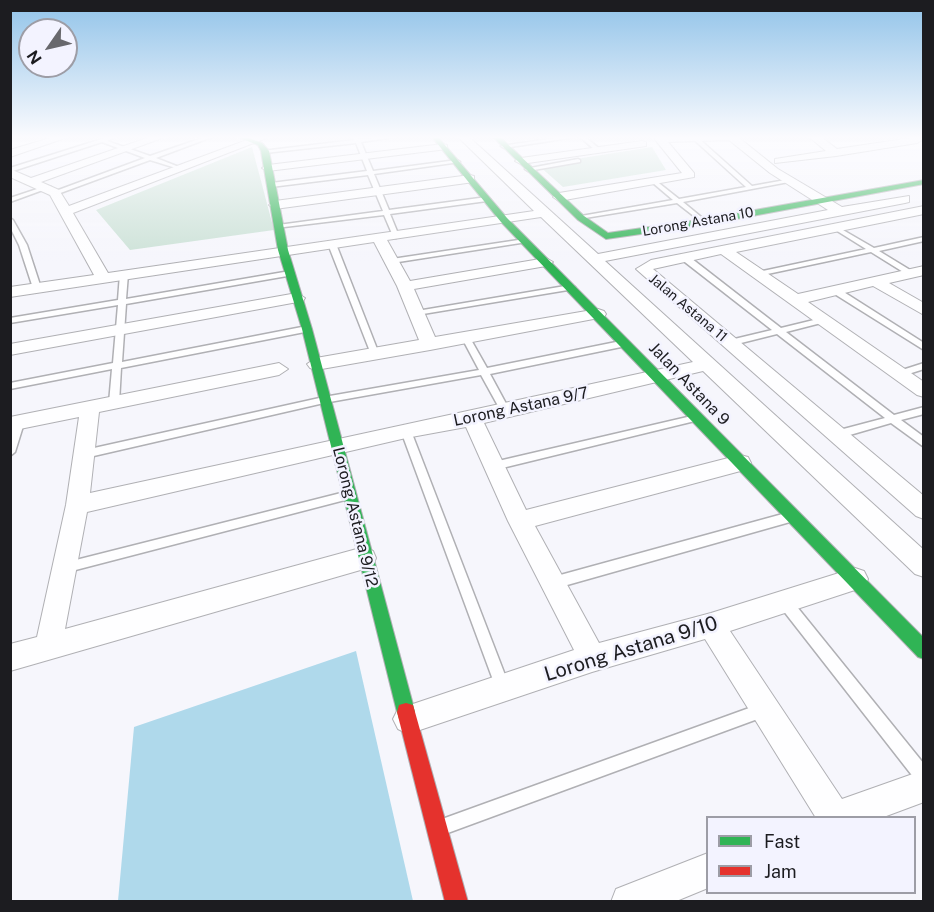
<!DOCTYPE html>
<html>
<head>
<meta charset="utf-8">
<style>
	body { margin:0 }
	#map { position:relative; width:934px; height:912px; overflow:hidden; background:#f6f6fc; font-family:"Public Sans",sans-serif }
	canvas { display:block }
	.frame { position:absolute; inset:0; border:12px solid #1c1c20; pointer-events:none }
	.legend { position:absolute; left:706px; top:816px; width:210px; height:78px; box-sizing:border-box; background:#f3f3ff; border:2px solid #9d9da6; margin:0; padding:8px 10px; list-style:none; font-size:18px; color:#1c1c20 }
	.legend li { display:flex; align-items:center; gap:12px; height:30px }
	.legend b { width:30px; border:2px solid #9d9da6 }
	.north { position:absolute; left:18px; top:18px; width:60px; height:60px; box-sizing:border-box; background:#f3f3ff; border:2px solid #9d9da6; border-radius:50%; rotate:236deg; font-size:16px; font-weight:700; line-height:24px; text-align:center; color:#1c1c20 }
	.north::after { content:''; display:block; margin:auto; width:21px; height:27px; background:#68686d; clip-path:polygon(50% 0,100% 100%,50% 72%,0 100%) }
</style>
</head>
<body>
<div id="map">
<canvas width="934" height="912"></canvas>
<div class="frame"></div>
<ul class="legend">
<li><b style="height:8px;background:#30b455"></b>Fast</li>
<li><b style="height:8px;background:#e5322d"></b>Jam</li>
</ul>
<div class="north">N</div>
</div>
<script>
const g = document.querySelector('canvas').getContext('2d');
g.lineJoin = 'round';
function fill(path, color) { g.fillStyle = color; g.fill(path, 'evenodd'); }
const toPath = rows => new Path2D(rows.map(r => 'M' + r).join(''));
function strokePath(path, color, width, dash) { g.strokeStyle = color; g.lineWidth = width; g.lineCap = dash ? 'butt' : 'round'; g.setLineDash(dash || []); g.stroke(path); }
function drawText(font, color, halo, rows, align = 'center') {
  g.font = font + ' "Public Sans",sans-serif'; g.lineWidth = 5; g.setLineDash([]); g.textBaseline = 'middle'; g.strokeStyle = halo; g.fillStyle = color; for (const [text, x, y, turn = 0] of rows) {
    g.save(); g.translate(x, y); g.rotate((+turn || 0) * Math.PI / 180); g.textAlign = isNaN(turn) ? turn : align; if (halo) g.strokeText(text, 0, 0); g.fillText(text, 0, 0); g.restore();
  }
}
fill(toPath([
	[252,147,274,230,130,250,96,210],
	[652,147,666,170,563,187,538,165]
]), '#cbe1d6');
fill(toPath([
	[356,651,413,901,118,901,134,727]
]), '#afd9eb');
const lane = toPath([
	[108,137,116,137,107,141,150,156,205,137,212,137,156,158,179,167,179,169,150,160,55,195,53,194,53,192,145,158,102,142,10,172,10,168,108,137],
	[354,137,358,137,359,139,395,137,361,142,373,171,457,160,460,162,374,174,389,210,487,197,490,199,487,201,390,214,399,236,396,238,393,236,384,215,276,228,275,227,278,225,383,211,368,175,271,187,268,185,271,183,367,171,356,143,265,153,262,151,354,140,354,137],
	[562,137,576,137,504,148,501,146,562,137],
	[580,137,585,137,601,150,596,151,580,137],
	[691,137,697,137,752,186,791,179,794,181,683,202,706,221,707,222,704,224,677,203,579,219,578,218,581,216,673,200,653,183,653,181,655,180,679,199,746,187,691,137],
	[578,159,580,160,580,162,528,171,525,169,578,159],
	[46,186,51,187,10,202,10,198,46,186],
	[10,218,13,220,27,245,41,288,40,290,37,290,33,288,19,245,10,227,10,218],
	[836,226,874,248,924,237,924,241,879,251,915,273,908,275,871,252,758,276,754,274,758,272,866,249,834,229,834,227,836,226],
	[525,239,527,240,527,242,392,263,388,261,392,259,525,239],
	[330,243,336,244,379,354,378,356,372,356,371,354,328,244,330,243],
	[681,255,687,255,781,328,822,318,825,318,825,322,786,332,894,415,924,407,924,414,901,420,924,437,924,447,891,423,836,439,832,438,831,435,832,432,885,418,777,334,729,346,726,345,726,341,772,330,681,259,681,255],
	[290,271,294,273,293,275,126,304,122,362,307,326,311,329,310,331,121,368,119,403,114,406,109,403,112,369,10,389,10,383,113,363,118,305,10,323,10,318,118,300,120,274,124,272,128,274,126,299,290,271],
	[571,285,575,287,574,289,417,315,413,313,417,311,571,285],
	[833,289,839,289,924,343,924,350,833,293,833,289],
	[466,335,470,338,487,368,626,340,630,343,626,346,490,374,510,411,505,414,502,413,481,375,324,403,85,458,80,454,85,450,324,397,479,370,462,338,466,335],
	[924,363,924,369,899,377,894,374,896,372,924,363],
	[696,415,699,416,701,418,699,420,494,470,490,469,489,466,490,463,494,462,696,415],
	[19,419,24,423,15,452,10,456,10,434,14,423,19,419],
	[406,427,411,431,510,688,508,693,503,695,498,693,496,688,401,431,406,427],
	[345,492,349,493,351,496,349,499,345,500,64,573,60,572,58,568,60,564,64,563,345,492],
	[790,512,794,514,796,517,794,520,790,522,553,589,549,587,547,583,549,579,553,577,790,512],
	[784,595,789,597,924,764,924,785,918,783,779,605,778,601,779,597,784,595],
	[763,703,768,705,770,710,768,715,763,717,445,834,439,832,437,826,439,820,445,818,763,703]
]);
const street = toPath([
	[53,137,68,137,10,157,10,150,53,137],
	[150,137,165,137,41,182,59,190,69,206,255,137,269,137,73,213,108,273,534,211,458,137,469,137,598,254,828,210,770,173,729,140,668,142,694,173,694,177,559,201,553,197,559,193,682,173,653,137,738,137,778,169,842,207,909,196,909,202,905,203,605,261,924,550,924,577,915,574,703,371,484,423,526,510,740,455,748,457,751,463,748,469,535,526,599,643,711,613,855,568,864,571,868,579,864,587,730,631,842,799,924,770,924,802,881,818,816,818,705,639,592,672,408,734,398,729,393,719,398,709,574,650,508,521,466,427,406,438,87,512,65,629,364,547,373,551,376,558,373,565,364,569,10,671,10,644,37,637,66,505,79,417,10,431,10,417,279,363,288,369,279,375,99,412,90,493,693,362,541,217,387,240,410,281,546,258,553,262,546,266,414,289,435,337,598,309,604,311,606,314,604,317,430,350,316,370,310,368,307,364,316,358,419,340,397,286,374,242,10,297,10,287,94,275,50,195,10,177,10,169,31,178,150,137],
	[809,137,821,137,837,149,917,137,922,140,917,143,836,156,775,163,775,159,826,151,809,137],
	[642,141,646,142,646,146,521,164,515,161,521,158,642,141],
	[443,144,447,145,447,149,268,171,262,168,268,165,443,144],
	[470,175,474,176,474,182,275,209,269,205,275,201,470,175],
	[924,206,924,214,736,252,798,294,924,266,924,275,889,283,924,303,924,315,873,286,808,302,924,382,924,397,917,395,721,254,653,269,924,496,924,519,916,516,636,269,651,260,924,206],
	[297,293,305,298,303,301,10,355,10,344,297,293],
	[708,853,708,888,674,902,611,902,616,889,708,853]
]);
const fast = toPath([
	[237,137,246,137,262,143,269,151,288,250,312,329,415,712,413,719,406,721,399,719,397,712,302,329,278,250,261,151,258,145,237,137],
	[432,137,438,137,507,218,924,638,924,659,918,657,501,222,432,137],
	[493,137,500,137,584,216,608,233,704,219,924,180,924,184,704,225,606,239,578,220,493,137]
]);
const jam = toPath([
	[406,703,413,705,415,712,468,902,445,902,397,712,399,705,406,703]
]);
strokePath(lane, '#b0b0b4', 3);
strokePath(street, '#b0b0b4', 2);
strokePath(fast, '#b0b0b4', 2);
strokePath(jam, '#b0b0b4', 2);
fill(lane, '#fefeff');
fill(street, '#fefeff');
fill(fast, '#30b455');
fill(jam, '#e5322d');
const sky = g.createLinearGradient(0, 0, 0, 264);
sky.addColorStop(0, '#91c3e9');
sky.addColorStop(0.52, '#fbfbfe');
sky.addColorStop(1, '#fbfbfe00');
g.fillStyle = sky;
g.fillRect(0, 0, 934, 264);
drawText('14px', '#1c1c20', '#f3f3ff', [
	["Lorong Astana 10",698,222,-10],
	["Jalan Astana 11",688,308,40]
]);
drawText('16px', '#1c1c20', '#f3f3ff', [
	["Jalan Astana 9",689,384,46],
	["Lorong Astana 9/7",521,407,-12],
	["Lorong Astana 9/12",355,517,76]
]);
drawText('20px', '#1c1c20', '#f3f3ff', [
	["Lorong Astana 9/10",631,649,-17]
]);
</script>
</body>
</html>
